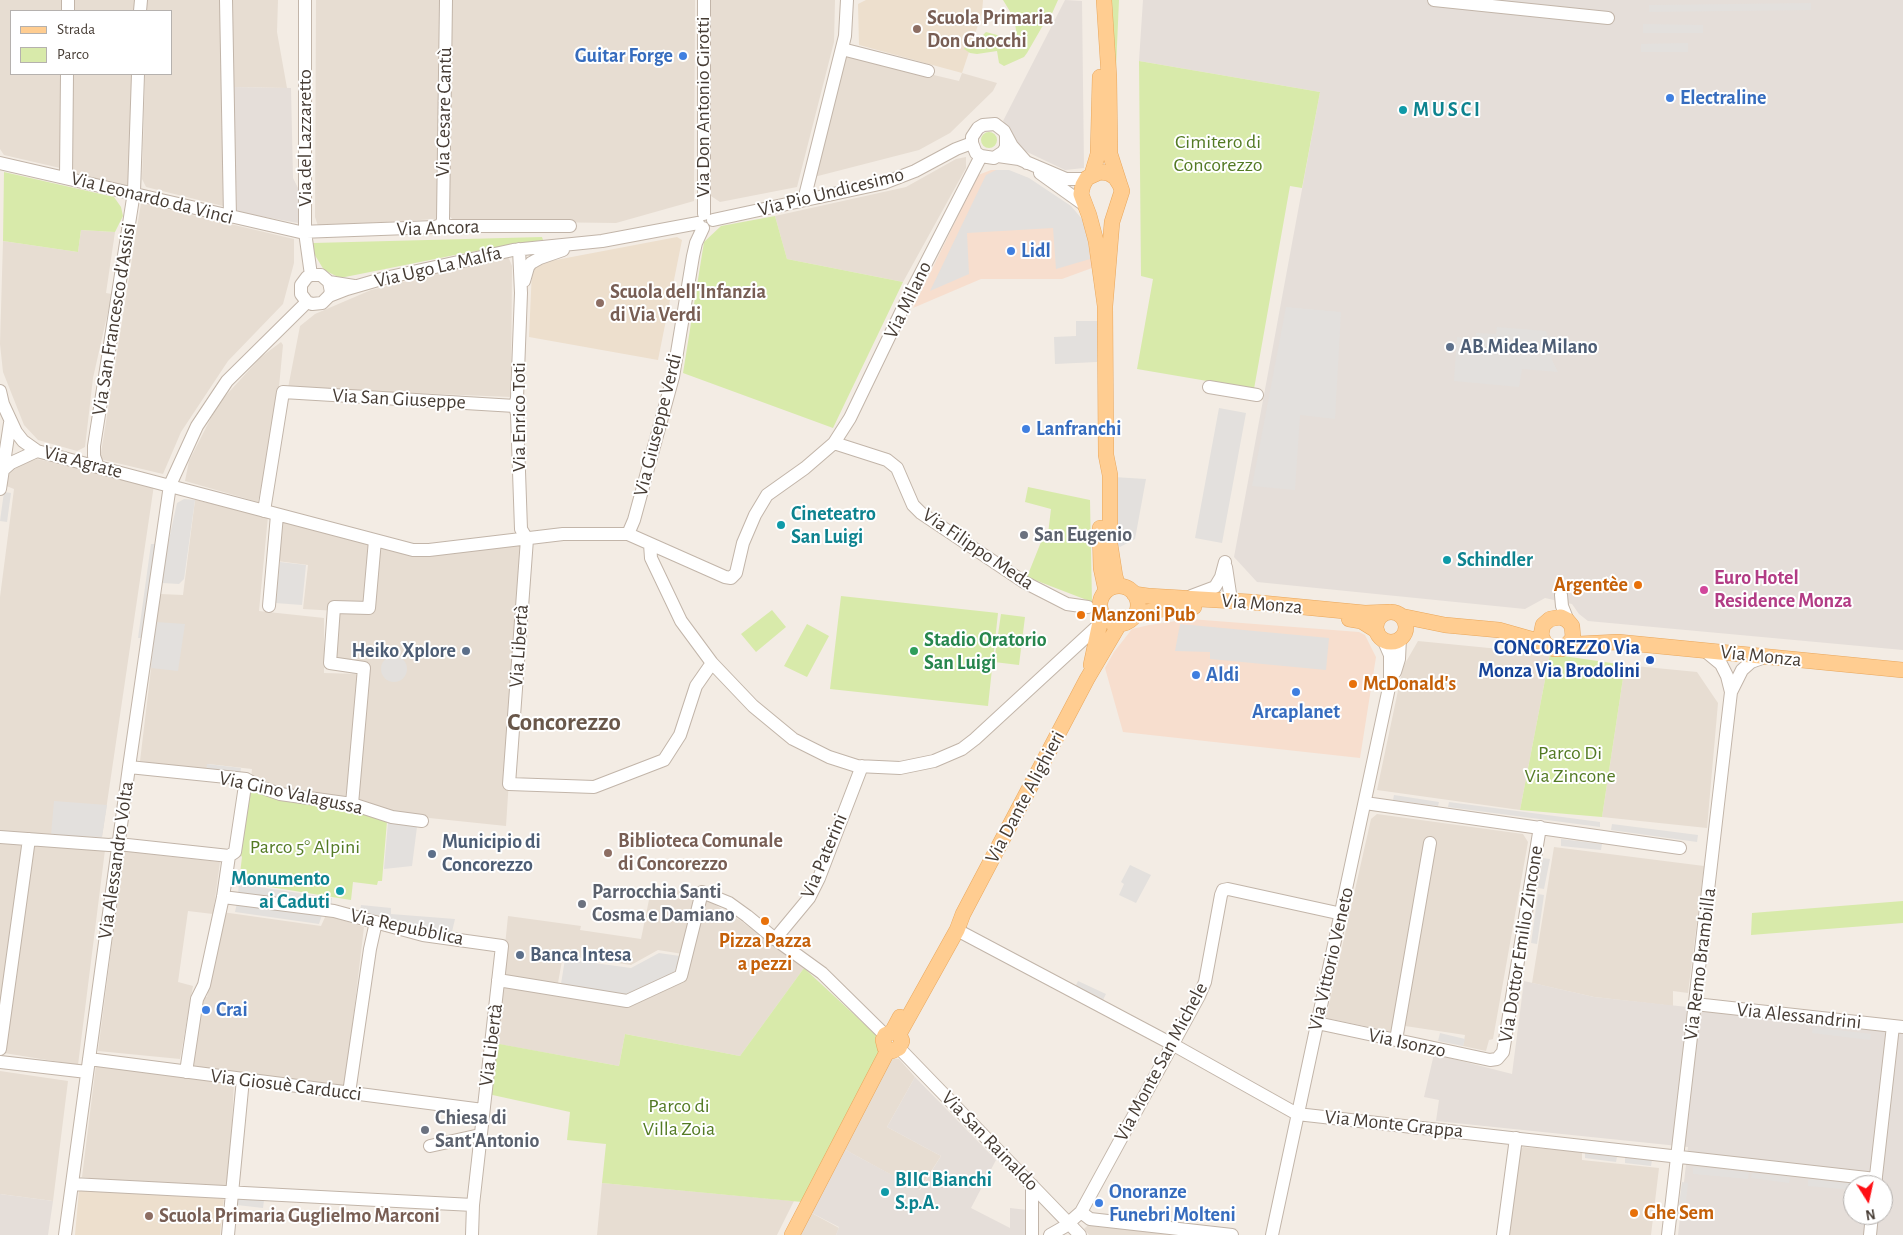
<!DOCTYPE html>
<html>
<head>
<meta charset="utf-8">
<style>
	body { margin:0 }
	#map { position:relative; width:1903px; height:1235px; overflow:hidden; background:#f3ece4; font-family:"Alegreya Sans",sans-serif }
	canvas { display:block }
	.legend { position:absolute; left:10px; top:10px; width:162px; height:65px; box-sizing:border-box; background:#fff; border:1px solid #b5b1ae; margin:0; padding:6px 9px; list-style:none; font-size:15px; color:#463c34 }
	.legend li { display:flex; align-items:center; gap:10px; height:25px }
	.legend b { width:25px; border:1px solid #b5b1ae }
	.north { position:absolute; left:1843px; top:1175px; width:50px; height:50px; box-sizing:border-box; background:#fff; border:1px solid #b5b1ae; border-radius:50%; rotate:170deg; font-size:14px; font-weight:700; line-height:20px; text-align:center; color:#463c34 }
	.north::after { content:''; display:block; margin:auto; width:18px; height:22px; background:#ff0f14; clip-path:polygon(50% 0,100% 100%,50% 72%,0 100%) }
</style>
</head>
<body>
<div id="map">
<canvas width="1903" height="1235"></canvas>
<ul class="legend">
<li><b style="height:6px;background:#ffcd91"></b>Strada</li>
<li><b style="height:14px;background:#d8eaaa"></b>Parco</li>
</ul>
<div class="north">N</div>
</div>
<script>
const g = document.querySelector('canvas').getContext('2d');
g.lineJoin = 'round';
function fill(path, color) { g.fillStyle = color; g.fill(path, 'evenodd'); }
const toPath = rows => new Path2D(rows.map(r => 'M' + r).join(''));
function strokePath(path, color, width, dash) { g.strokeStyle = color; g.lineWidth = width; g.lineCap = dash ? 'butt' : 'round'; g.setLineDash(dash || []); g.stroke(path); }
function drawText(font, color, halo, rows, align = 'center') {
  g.font = font + ' "Alegreya Sans",sans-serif'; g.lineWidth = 4; g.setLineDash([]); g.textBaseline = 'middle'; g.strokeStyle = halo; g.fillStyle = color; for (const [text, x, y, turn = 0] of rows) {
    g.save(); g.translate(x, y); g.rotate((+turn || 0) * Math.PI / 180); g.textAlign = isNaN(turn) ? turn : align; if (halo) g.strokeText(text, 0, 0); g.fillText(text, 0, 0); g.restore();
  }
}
fill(toPath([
	[0,0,62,0,62,11,11,11,11,74,61,74,60,168,4,155,0,149],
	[72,0,134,0,134,11,72,11],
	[147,0,220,0,223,206,146,187,142,179,145,74,171,74,171,11,147,11],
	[233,0,278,0,277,32,287,88,233,87],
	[316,0,440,0,437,219,318,226,315,217],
	[452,0,695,0,694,201,616,223,455,221,449,216],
	[709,0,835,0,834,42,797,187,720,202,711,196],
	[845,54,959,81,962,73,997,83,993,91,950,133,919,150,814,177],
	[71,74,132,74,128,186,75,175,70,169],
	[966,157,966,168,903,282,787,259,775,216,906,187,956,159],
	[141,203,294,239,294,263,283,304,228,361,181,432,163,474,100,459],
	[81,230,115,232,106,293,112,294,93,378,85,447,77,451,38,440,24,425,3,372,0,344,3,241,78,252],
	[508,256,512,266,511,397,288,388,300,326,315,314,371,290],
	[281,342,283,345,276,418,258,502,185,481,189,461,218,404,261,357],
	[37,459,154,485,102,837,0,831,0,597,14,489,4,485,9,474,20,465],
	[195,500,268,516,259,611,324,618,324,673,361,674,346,797,285,791,251,779,252,769,208,764,206,771,140,761,160,594,183,595],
	[279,521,391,547,518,542,524,547,506,826,391,814,354,803,367,666,333,662,337,611,303,609,308,565,277,561],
	[1418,641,1550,654,1520,810,1377,790,1403,667],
	[1625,665,1697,672,1718,703,1707,828,1602,817],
	[1377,814,1523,834,1528,842,1493,1039,1489,1040,1486,1051,1463,1046,1465,1035,1405,1026,1436,842,1394,1032,1326,1018,1371,819],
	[0,842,24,843,0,1007],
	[35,844,105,850,78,1065,4,1053],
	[1554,847,1704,866,1688,993,1673,991,1673,1006,1594,997,1532,983],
	[124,851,220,862,213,914,188,911,178,982,193,986,180,1059,98,1051],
	[652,885,695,894,683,954,658,950,631,965,563,955,558,983,502,975,508,916,581,926,580,930,641,939],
	[706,899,741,921,804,968,740,1056,625,1034,619,1066,498,1044,504,986,629,1007,686,981],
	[222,912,321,926,326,915,364,927,345,1087,193,1067,200,997,207,997],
	[892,1058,899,1059,915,1077,887,1127,941,1156,919,1190,842,1148],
	[96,1065,234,1082,229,1187,139,1181,104,1180,82,1177],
	[0,1071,68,1081,53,1201,0,1194],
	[1523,1147,1582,1152,1582,1160,1659,1168,1651,1235,1507,1235,1519,1151],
	[602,1183,794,1201,777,1235,597,1235],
	[808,1211,839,1228,836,1235,795,1235],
	[1090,1223,1179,1235,1089,1235,1084,1229]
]), '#e7ddd2');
fill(toPath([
	[991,170,1007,170,1028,178,1087,234,1092,268,1062,279,981,279,913,308,978,175],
	[1190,619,1359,632,1365,635,1376,657,1360,758,1123,732,1105,668,1114,652,1132,629,1149,625]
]), '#f7dece');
fill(toPath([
	[1065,0,1082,1,1084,168,1065,170,1025,151,1011,135,1003,121],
	[1143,0,1903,0,1903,650,1588,621,1579,614,1572,604,1545,598,1525,609,1257,582,1234,557,1320,92,1139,61],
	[233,87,291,88,293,178,298,188,298,223,237,212],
	[1524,981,1594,997,1903,1030,1903,1235,1678,1235,1688,1147,1436,1121,1439,1100,1424,1097,1434,1054,1512,1074],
	[1853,1185,1883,1185,1883,1215,1853,1215],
	[915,1077,996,1160,971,1208,1010,1228,1010,1208,1027,1210,1025,1235,836,1235,839,1227,808,1211,842,1148,920,1190,941,1156,887,1127],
	[0,1194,53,1201,48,1235,0,1235]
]), '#e5ded9');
fill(toPath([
	[866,0,983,0,982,13,962,73,859,45,858,4],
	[677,237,682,240,658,360,529,337,532,270,540,263],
	[79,1190,224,1198,220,1235,75,1235]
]), '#eddfcd');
fill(toPath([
	[1003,0,1058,0,1050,18,1042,27,1027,53,1024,57,1004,66,999,63,997,51,977,54,970,53,964,49,967,44,978,40,986,32,1008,38,1013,35,1016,30,1014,18],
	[1112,0,1119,0,1116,68,1115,71],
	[1139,61,1320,92,1302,188,1290,186,1254,389,1137,369,1153,279,1141,276],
	'981 140a8 8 0 1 1 16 0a8 8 0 1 1-16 0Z',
	[4,172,114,197,121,207,123,216,115,232,81,230,78,252,3,241],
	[775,216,787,259,903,282,833,428,683,373,704,242,721,226],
	[542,237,543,240,465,253,340,278,324,270,313,252,313,243],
	[1028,487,1090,500,1092,602,1027,577,1043,537,1048,534,1051,509,1025,502],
	[841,596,998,613,988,706,830,689],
	[772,610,786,627,756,652,741,634],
	[1001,614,1025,617,1019,665,994,662],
	[807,624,829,636,807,677,784,666],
	[1550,654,1625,665,1602,817,1520,810],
	[247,788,281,797,353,808,387,821,382,881,378,881,377,885,353,882,351,900,239,882,242,857,239,852],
	[1903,901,1903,923,1751,935,1752,913],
	[804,968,876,1035,879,1053,802,1202,602,1183,606,1144,567,1140,570,1112,488,1094,494,1043,619,1066,625,1034,740,1056]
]), '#d8eaaa');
fill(toPath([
	[1811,3,1811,10,1649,12,1649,5],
	[1643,24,1703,25,1703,33,1643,33],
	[1688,43,1688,52,1641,52,1641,44],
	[996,170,1009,170,1029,178,1071,206,1082,219,1087,232,1090,259,1056,269,1053,228,967,233,969,274,930,291,986,175],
	[1286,307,1341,312,1335,419,1300,415,1295,490,1252,486],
	[1076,321,1098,321,1097,362,1055,364,1054,337,1076,336],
	[1497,327,1546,331,1548,336,1568,338,1568,347,1561,345,1553,349,1552,360,1558,372,1522,369,1519,387,1454,381,1457,337,1466,338,1465,346,1474,347,1476,333,1496,334],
	[1219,408,1246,413,1222,543,1195,538],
	[1114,477,1146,479,1135,539,1120,547,1114,541],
	[4,492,11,493,7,522,0,521],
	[184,499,195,500,184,579,179,584,162,583,165,558,177,503],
	[151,544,155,544,142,638,138,638],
	[280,562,306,565,302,605,275,603],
	[156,622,185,624,178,671,151,668],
	[1180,624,1329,638,1326,670,1210,659,1210,652,1175,651],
	'381 669a13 13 0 1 1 26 0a13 13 0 1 1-26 0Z',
	[207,764,241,768,240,775,206,771],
	[1394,795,1439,802,1438,806,1393,800],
	[54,801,107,805,102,837,51,835],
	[1449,802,1600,822,1600,827,1448,807],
	[388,822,417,827,412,866,384,869],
	[1612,824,1698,835,1697,842,1611,830],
	[1561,839,1602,844,1601,850,1561,846],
	[1543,858,1550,859,1544,889,1538,888],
	[1130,865,1151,875,1136,903,1119,895,1124,884,1121,882],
	[239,884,332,898,331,907,238,893],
	[1538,894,1544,895,1537,944,1531,943],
	[237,903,322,915,319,924,235,912],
	[361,905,391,908,391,914,455,919,451,936,359,916],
	[659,953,680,956,674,973,626,995,561,984,565,959,631,968],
	[1078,981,1106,994,1103,1000,1075,987],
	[1813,1027,1871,1034,1870,1040,1812,1033],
	[1440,1033,1465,1039,1463,1046,1438,1041],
	[1585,1153,1617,1157,1616,1162,1585,1158],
	[1625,1157,1652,1160,1651,1166,1625,1163],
	[1693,1167,1749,1172,1748,1179,1693,1174],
	[1752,1173,1790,1177,1789,1183,1751,1178],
	[1808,1179,1857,1184,1857,1185,1853,1185,1853,1190,1808,1186],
	[1682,1182,1688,1183,1684,1220,1677,1220],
	[237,1197,264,1200,263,1208,237,1205]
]), '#e3e0dd');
const minor = toPath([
	[226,0,230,217],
	[305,0,305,232,311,275],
	[704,0,704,214],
	[1434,0,1608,18],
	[68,11,68,0],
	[140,11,141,0],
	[842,49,928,71],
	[1006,136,1006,147,1003,152,994,158,981,156,976,153,972,143,972,137,978,128,983,125,995,124,1004,131,1012,146,1027,163],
	[998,156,1019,159,1066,179,1086,179],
	[0,163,300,232,435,227,441,225,451,226,570,226],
	[1040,173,1086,206],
	[66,177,67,74],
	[804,200,845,36,847,0],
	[713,220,884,183,915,171,956,149,972,143],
	[441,225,443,220,446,0],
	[519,249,521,293,517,398,515,406,517,414,521,529,527,539],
	[524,281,528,267,531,263,540,258,563,250],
	[329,282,331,292,329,296,322,303,312,304,307,302,301,294,301,285,307,277,311,275,321,275,329,282,354,286],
	[329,296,347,289,385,278,513,250,602,241,698,223],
	[1209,387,1257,395],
	[0,391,3,404,16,432,23,441,37,451,413,550,429,550,563,534,628,534,725,577,731,578,736,573,743,543,755,515,767,495,805,468,834,443,850,418,904,306,981,156],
	[834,443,887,460,897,468,913,505,921,513,1024,582,1067,604,1088,607],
	[98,467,94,456,94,446,134,192,138,74],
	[3,470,11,463,37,451],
	[0,489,10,423],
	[264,511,283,392,515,406],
	[628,534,634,520,673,377,693,256,696,243,703,228],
	[527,539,509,784,594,787,664,760,680,735,696,686,712,663],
	[650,544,651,558,681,621,712,663,753,706,793,739,829,757,857,766,900,768,934,761,962,749,975,739,1101,623],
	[1226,567,1231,600],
	[1561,595,1562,606,1568,621],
	[1191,596,1215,587,1221,577,1225,562],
	[269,606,277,515],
	[1704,650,1721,664,1727,676,1731,692],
	[1395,672,1399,659,1400,638],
	[129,767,246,779,260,787,280,794,352,804,392,817,422,821],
	[1365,803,1680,848],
	[352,804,364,668,330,663,334,607,369,608,375,540],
	[0,837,109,845,118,844,229,856],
	[223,897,334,911,423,935,502,946,473,1205,472,1235],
	[957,930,1172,1044,1297,1114,1876,1179],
	[775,939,809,898,819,878,862,766],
	[498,980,627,1001,681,976,702,892,729,903,747,916,775,939,822,973,885,1035],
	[1695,1004,1903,1027],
	[1317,1023,1490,1060,1497,1059,1503,1052,1540,827],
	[1396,1040,1430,843],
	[899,1048,1080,1235],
	[0,1049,29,839],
	[89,1059,483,1110],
	[0,1062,87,1072],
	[186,1072,197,999,204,985,223,897,229,856,235,852,246,779],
	[349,1093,370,949,376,922],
	[430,1146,480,1135],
	[72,1184,473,1205],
	[1875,1185,1893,1026],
	[1081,1212,1090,1219,1232,1235],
	[65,1235,129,767,170,485,197,426,227,381,307,302],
	[228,1235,243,1079],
	[1032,1235,1032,1185],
	[1050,1235,1064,1227,1081,1212,1199,996,1205,982,1221,895,1223,890,1228,889,1342,914],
	[1272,1235,1390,683,1390,655,1383,639],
	[1503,1235,1516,1138],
	[1668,1235,1731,692,1742,670,1751,662,1765,657],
	[1870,1235,1872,1215]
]);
const major = toPath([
	[1104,0,1109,77,1110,154,1119,182],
	[1092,174,1098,154,1100,77],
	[1105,306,1096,241,1089,215,1081,194,1083,185,1087,178,1100,172,1108,173,1115,177,1120,185,1122,191,1112,222,1105,306,1106,455,1110,475,1110,544,1115,576,1118,586],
	[1100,528,1101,568,1106,591],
	'1100 605a19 19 0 1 1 38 0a19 19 0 1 1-38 0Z',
	[1134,594,1148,596,1251,602,1365,613,1390,612],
	'1376 627a15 15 0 1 1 30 0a15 15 0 1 1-30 0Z',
	[1136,614,1169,608,1194,607],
	[1401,616,1445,625,1499,630,1545,643],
	[1349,619,1361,621,1377,631],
	[1565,647,1573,638,1572,626,1567,620,1561,617,1550,619,1543,625,1541,635,1545,644,1554,649,1561,649,1578,644,1618,642,1903,670],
	[1091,665,1102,613],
	[892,1032,899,1034,902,1041,899,1048,892,1051,885,1048,883,1040,885,1035,892,1032,900,1017],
	[899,1034,957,930,963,914,1087,679,1120,623],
	[792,1235,888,1050]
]);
strokePath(minor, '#c2b5a9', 14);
strokePath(major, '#e9a75c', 16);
strokePath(minor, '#fff', 12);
strokePath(major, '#ffcd91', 15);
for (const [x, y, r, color] of [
	[917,29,5,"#8d6e63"],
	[683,56,5,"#3f7fe0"],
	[1670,98,5,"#3f7fe0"],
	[1403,110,5,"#0f9aa8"],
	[1011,251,5,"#3f7fe0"],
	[600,303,5,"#8d6e63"],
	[1450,347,5,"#5c6f8a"],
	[1026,429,5,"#3f7fe0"],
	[781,525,5,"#0f9aa8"],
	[1024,535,5,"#6b7280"],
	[1447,560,5,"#0f9aa8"],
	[1638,585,5,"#e8710a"],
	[1704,590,5,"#d1479c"],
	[1081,615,5,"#e8710a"],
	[466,651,5,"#5c6f8a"],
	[914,651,5,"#2e9e5b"],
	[1650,660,5,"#1a4fb4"],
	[1196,675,5,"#3f7fe0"],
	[1353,684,5,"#e8710a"],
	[1296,692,5,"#3f7fe0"],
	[608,853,5,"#8d6e63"],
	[432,854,5,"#5c6f8a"],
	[340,891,5,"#0f9aa8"],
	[582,904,5,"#6b7280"],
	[765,921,5,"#e8710a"],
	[520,955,5,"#5c6f8a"],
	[206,1010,5,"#3f7fe0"],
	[425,1130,5,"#6b7280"],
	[885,1192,5,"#0f9aa8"],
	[1099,1203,5,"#3f7fe0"],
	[1634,1213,5,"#e8710a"],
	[149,1216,5,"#8d6e63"]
]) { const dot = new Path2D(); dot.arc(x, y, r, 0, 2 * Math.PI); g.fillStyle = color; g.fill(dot); strokePath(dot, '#fff', 2); }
drawText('bold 20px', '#785e54', '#fff', [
	["Scuola Primaria",927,18],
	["Don Gnocchi",927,41],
	["Scuola dell'Infanzia",610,292],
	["di Via Verdi",610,315],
	["Biblioteca Comunale",618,841],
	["di Concorezzo",618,864],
	["Scuola Primaria Guglielmo Marconi",159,1216]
], 'left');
drawText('bold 20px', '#366cbe', '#fff', [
	["Guitar Forge",673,56,"right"],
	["Electraline",1680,98],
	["Lidl",1021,251],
	["Lanfranchi",1036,429],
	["Aldi",1206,675],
	["Arcaplanet",1296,712,"center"],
	["Crai",216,1010],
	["Onoranze",1109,1192],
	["Funebri Molteni",1109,1215]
], 'left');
drawText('20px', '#463c34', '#fff', [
	["Via Don Antonio Girotti",703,107,-90],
	["Via Cesare Cantù",444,112,-89],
	["Via del Lazzaretto",305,138,-90],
	["Via Pio Undicesimo",831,192,-14],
	["Via Leonardo da Vinci",152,198,14],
	["Via Ancora",438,228,-2],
	["Via Ugo La Malfa",438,267,-13],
	["Via Milano",908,300,-64],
	["Via San Francesco d'Assisi",114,319,-81],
	["Via San Giuseppe",399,399,3],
	["Via Enrico Toti",519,417,-90],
	["Via Giuseppe Verdi",658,425,-76],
	["Via Agrate",83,462,15],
	["Via Filippo Meda",978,549,34],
	["Via Monza",1262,604,5],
	["Via Libertà",519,646,-86],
	["Via Monza",1761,656,6],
	["Via Gino Valagussa",291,793,12],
	["Via Dante Alighieri",1025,797,-62],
	["Via Paterini",824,856,-67],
	["Via Alessandro Volta",116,860,-82],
	["Via Repubblica",407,927,12],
	["Via Dottor Emilio Zincone",1521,944,-81],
	["Via Vittorio Veneto",1331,959,-77],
	["Via Remo Brambilla",1700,964,-83],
	["Via Alessandrini",1799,1016,6],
	["Via Isonzo",1407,1043,12],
	["Via Libertà",491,1045,-83],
	["Via Monte San Michele",1161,1062,-62],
	["Via Giosuè Carducci",286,1085,7],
	["Via Monte Grappa",1394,1124,6],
	["Via San Rainaldo",990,1141,46]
]);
drawText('bold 20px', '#0d838f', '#fff', [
	["M U S C I",1413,110],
	["Cineteatro",791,514],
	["San Luigi",791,537],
	["Schindler",1457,560],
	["Monumento",330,879,"right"],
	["ai Caduti",330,902,"right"],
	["BIIC Bianchi",895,1180],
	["S.p.A.",895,1203]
], 'left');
drawText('20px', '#537a24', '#fff', [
	["Cimitero di",1218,142],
	["Concorezzo",1218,165],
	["Parco Di",1570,753],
	["Via Zincone",1570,776],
	["Parco 5° Alpini",305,847],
	["Parco di",679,1106],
	["Villa Zoia",679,1129]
]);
drawText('bold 20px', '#4e5e75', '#fff', [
	["AB.Midea Milano",1460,347],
	["Heiko Xplore",456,651,"right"],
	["Municipio di",442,842],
	["Concorezzo",442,865],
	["Banca Intesa",530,955]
], 'left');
drawText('bold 20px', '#5b616d', '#fff', [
	["San Eugenio",1034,535],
	["Parrocchia Santi",592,892],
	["Cosma e Damiano",592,915],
	["Chiesa di",435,1118],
	["Sant'Antonio",435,1141]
], 'left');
drawText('bold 20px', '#b23c85', '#fff', [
	["Euro Hotel",1714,578],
	["Residence Monza",1714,601]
], 'left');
drawText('bold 20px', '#c56008', '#fff', [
	["Argentèe",1628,585,"right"],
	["Manzoni Pub",1091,615],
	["McDonald's",1363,684],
	["Pizza Pazza",765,941,"center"],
	["a pezzi",765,964,"center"],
	["Ghe Sem",1644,1213]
], 'left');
drawText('bold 20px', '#27864d', '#fff', [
	["Stadio Oratorio",924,640],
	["San Luigi",924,663]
], 'left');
drawText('bold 20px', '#164399', '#fff', [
	["CONCOREZZO Via",1640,648],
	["Monza Via Brodolini",1640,671]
], 'right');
drawText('bold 25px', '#69574a', '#fff', [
	["Concorezzo",564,722]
]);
</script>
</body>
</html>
